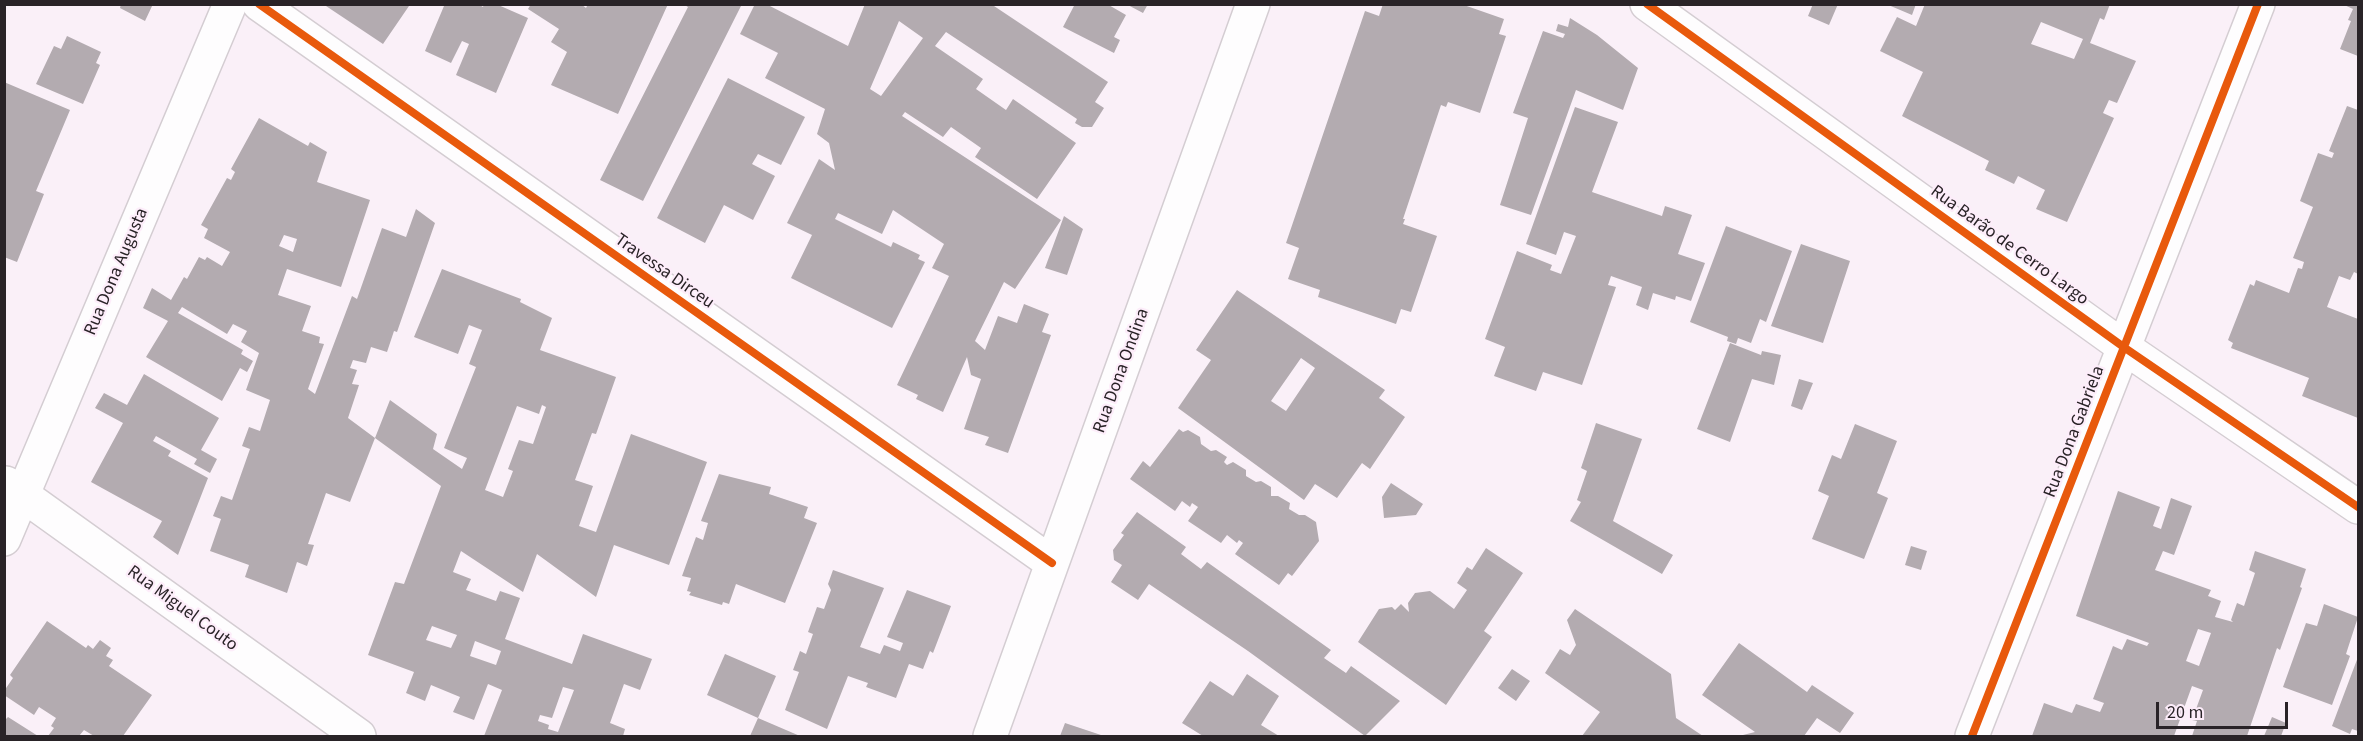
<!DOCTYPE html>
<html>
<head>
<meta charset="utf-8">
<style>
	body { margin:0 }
	#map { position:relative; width:2363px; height:741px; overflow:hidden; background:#faf0f8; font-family:"Source Sans 3",sans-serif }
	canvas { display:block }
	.frame { position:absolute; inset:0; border:6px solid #292327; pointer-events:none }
	.scale { position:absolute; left:2156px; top:702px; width:132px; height:27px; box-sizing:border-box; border:3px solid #292327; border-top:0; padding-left:8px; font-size:18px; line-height:21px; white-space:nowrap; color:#292327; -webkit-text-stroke:4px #fdedfa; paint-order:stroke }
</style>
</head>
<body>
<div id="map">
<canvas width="2363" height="741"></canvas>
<div class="frame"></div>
<div class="scale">20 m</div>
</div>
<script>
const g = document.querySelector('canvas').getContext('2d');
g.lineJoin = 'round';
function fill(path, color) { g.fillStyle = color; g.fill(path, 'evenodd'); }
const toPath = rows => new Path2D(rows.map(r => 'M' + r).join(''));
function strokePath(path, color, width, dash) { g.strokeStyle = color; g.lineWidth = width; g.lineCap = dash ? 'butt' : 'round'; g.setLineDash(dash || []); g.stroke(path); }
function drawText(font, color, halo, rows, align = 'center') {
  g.font = font + ' "Source Sans 3",sans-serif'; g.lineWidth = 4.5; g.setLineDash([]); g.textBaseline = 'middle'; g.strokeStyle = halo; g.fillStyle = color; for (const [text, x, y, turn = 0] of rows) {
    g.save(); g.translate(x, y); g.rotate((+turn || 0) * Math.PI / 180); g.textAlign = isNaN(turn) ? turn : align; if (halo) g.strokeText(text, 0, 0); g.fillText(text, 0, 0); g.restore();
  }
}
fill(toPath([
	[121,4,153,4,145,21,120,8],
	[323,4,406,4,409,6,383,44],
	[442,4,478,4,483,7,484,4,496,4,528,18,496,93,456,75,469,44,462,41,451,63,425,51,444,6],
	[531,4,581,4,586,8,588,4,668,4,618,114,551,85,567,52,551,42,559,29,528,9],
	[683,4,742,4,643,201,600,180,688,7],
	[755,4,766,4,848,46,865,4,991,4,1108,82,1095,102,1104,108,1092,127,1082,127,1075,123,1077,119,946,32,935,46,983,79,976,89,1006,110,1013,99,1076,143,1037,199,975,157,981,148,951,127,943,137,905,112,902,116,1061,220,1015,289,1004,282,975,341,985,350,998,316,1017,323,1024,304,1049,314,1042,332,1051,335,1008,453,985,445,989,437,964,429,981,379,971,375,967,357,943,412,916,399,918,395,897,385,949,276,932,268,944,244,893,210,882,234,838,213,835,219,891,247,893,242,920,255,918,259,925,262,892,328,791,278,812,235,787,223,819,159,835,170,829,143,817,134,825,109,765,78,778,53,740,34],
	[899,21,923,38,881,96,870,89],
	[1075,4,1107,4,1126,15,1114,37,1120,40,1114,53,1063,27],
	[1126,4,1148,4,1143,13],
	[1383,4,1461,4,1504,19,1499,34,1506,36,1480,113,1448,102,1446,107,1441,105,1403,219,1405,219,1403,224,1437,236,1411,312,1401,309,1396,324,1318,297,1320,290,1288,279,1299,248,1286,243,1365,11,1379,16],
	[1813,4,1838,4,1829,25,1808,16],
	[1886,4,1916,4,1912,15],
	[1925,4,2110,4,2104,20,2100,18,2090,43,2136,61,2117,103,2109,100,2103,113,2114,118,2067,222,2036,209,2045,190,2018,176,2014,184,1985,170,1989,161,1902,116,1923,72,1880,51,1897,17,1916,26],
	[2041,22,2083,39,2074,59,2031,44],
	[2342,4,2358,4,2358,56,2340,49,2351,21,2348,20,2353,9],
	[1570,18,1597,35,1638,68,1623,110,1576,90,1531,215,1500,205,1528,118,1513,113,1543,31,1563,38,1565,34,1556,31,1558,24,1568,27],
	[67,36,101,52,96,63,100,65,83,104,36,84,54,46,61,49],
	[728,78,805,117,781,165,758,154,752,164,775,176,753,220,724,205,705,243,657,218],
	[4,82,70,110,36,191,44,194,17,262,4,257],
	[2347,106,2358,110,2358,274,2354,272,2350,280,2339,276,2327,307,2358,319,2358,418,2302,396,2309,378,2231,348,2233,343,2228,340,2250,284,2254,286,2256,280,2289,293,2298,268,2302,269,2304,262,2293,258,2313,207,2300,201,2318,153,2332,158,2334,153,2329,151],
	[1575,107,1618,122,1592,192,1662,216,1665,206,1692,215,1678,254,1705,263,1691,301,1676,296,1675,300,1653,293,1648,310,1636,305,1642,287,1611,276,1608,285,1616,287,1582,385,1543,372,1536,391,1494,376,1505,347,1485,339,1517,251,1552,265,1550,270,1561,274,1576,236,1564,232,1556,255,1526,244],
	[259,118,308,146,310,142,327,152,317,182,370,200,341,287,287,269,278,295,311,306,302,331,320,337,319,343,324,344,308,389,315,394,352,296,357,299,382,228,406,237,416,209,435,223,397,332,394,331,387,352,371,347,366,363,353,360,350,368,357,370,352,384,359,385,348,418,375,438,390,400,437,434,433,449,462,469,467,458,444,448,476,367,469,364,482,330,469,325,458,354,414,337,442,269,521,299,520,302,552,318,540,350,616,377,596,434,592,433,575,480,593,486,579,526,596,532,631,434,707,462,669,565,614,545,596,597,537,554,523,592,461,551,453,572,471,579,466,590,496,601,500,591,520,598,505,639,572,664,583,634,652,659,640,690,624,684,610,723,625,729,623,736,484,736,502,690,488,684,474,720,453,712,460,697,431,685,425,701,406,693,414,672,368,655,395,582,404,584,441,486,375,438,350,502,326,493,308,544,314,545,307,566,297,562,287,593,245,577,249,565,210,551,221,519,213,516,221,496,232,500,250,449,242,446,249,427,260,431,270,400,246,390,259,353,241,342,247,331,233,324,227,334,182,307,178,313,243,350,241,354,253,361,247,372,240,368,222,401,146,357,168,321,143,308,152,288,171,300,184,277,187,279,199,257,205,260,207,257,222,266,230,252,204,238,208,229,201,225,227,178,231,180,235,172,231,169],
	[284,235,297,239,293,252,279,246],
	[542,405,546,407,533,444,519,440,508,469,513,471,503,497,485,490,517,406,539,414],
	[432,626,457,635,451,648,426,640],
	[475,641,501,651,496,665,470,656],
	[563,687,574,690,558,732,548,729,549,725,538,721,540,715,552,718],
	[1064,216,1083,229,1067,275,1045,268],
	[1726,226,1792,251,1766,322,1760,319,1751,343,1738,338,1736,344,1727,341,1728,337,1690,322],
	[1801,244,1850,261,1823,343,1771,326],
	[1237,290,1385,390,1379,398,1405,417,1370,469,1362,463,1337,498,1315,484,1304,500,1178,408,1211,360,1196,350],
	[1301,358,1315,368,1286,411,1271,401],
	[1730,343,1761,355,1762,351,1781,355,1774,385,1752,379,1730,442,1697,429],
	[144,374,219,418,201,450,217,459,210,473,194,464,197,459,156,436,153,441,171,451,168,456,208,478,178,555,153,537,162,521,91,482,123,423,95,408,104,393,127,405],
	[1799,379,1813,383,1802,410,1791,406],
	[1596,423,1642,439,1613,521,1673,555,1662,574,1570,521,1581,502,1577,500,1587,471,1581,468],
	[1855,424,1897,441,1877,493,1888,498,1864,559,1812,539,1829,496,1818,491,1832,455,1841,459],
	[1179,429,1183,432,1188,430,1200,437,1201,444,1211,451,1216,450,1227,457,1224,462,1227,465,1233,462,1246,470,1246,476,1256,482,1261,481,1271,487,1271,496,1278,496,1290,503,1289,509,1299,515,1305,515,1316,522,1319,541,1292,576,1288,573,1279,585,1235,554,1243,543,1239,540,1237,543,1227,535,1221,543,1188,521,1198,507,1192,503,1190,507,1182,501,1175,511,1130,479,1143,461,1150,467],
	[719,474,771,487,769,494,808,507,804,518,817,523,785,603,736,584,729,604,723,602,722,605,689,595,691,592,687,591,691,578,682,576,696,537,703,540,708,523,701,521],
	[1391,483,1423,504,1416,515,1384,518,1382,497],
	[2118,491,2160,507,2153,526,2161,529,2171,498,2192,506,2174,555,2163,551,2155,570,2211,590,2208,596,2221,601,2215,617,2233,622,2231,620,2237,603,2244,606,2255,573,2249,570,2255,551,2306,569,2300,587,2302,588,2280,650,2277,648,2247,736,2192,736,2197,721,2192,720,2203,690,2192,686,2174,736,2032,736,2044,703,2072,713,2076,704,2100,712,2104,703,2093,699,2113,646,2122,650,2127,639,2147,646,2149,643,2076,616],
	[2198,629,2211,633,2199,666,2186,661],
	[1137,512,1186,547,1181,554,1201,569,1207,562,1331,650,1324,658,1346,673,1351,666,1400,701,1365,736,1248,651,1149,584,1138,600,1111,582,1122,565,1114,560,1113,550,1124,535,1121,533],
	[1911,546,1927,551,1921,570,1905,565],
	[1486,548,1523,573,1484,631,1492,637,1446,705,1358,642,1379,609,1392,607,1395,610,1401,604,1409,612,1408,603,1415,593,1430,591,1454,609,1467,590,1457,583,1467,567,1472,570],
	[833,570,884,588,860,647,880,654,884,645,900,651,903,643,887,637,907,590,951,606,933,653,930,651,923,669,909,664,896,698,866,687,868,683,848,676,827,729,785,710,799,672,793,670,800,651,806,654,813,634,808,632,817,607,824,609,831,590,828,584],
	[2324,604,2358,617,2346,654,2350,656,2332,705,2283,687,2306,623,2317,626],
	[1575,609,1671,674,1676,718,1703,736,1582,736,1600,712,1545,673,1560,649,1570,655,1576,645,1567,620],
	[47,621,86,648,88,645,93,649,100,640,111,648,106,656,113,660,109,666,152,695,123,736,94,736,84,730,79,736,48,736,54,728,51,726,56,718,39,707,34,715,4,695,4,691,13,678,10,675],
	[1739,643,1807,692,1812,685,1854,713,1840,733,1817,718,1804,736,1739,736,1755,732,1702,695],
	[725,654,776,676,758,718,707,695],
	[2358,657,2358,731,2352,729,2350,734,2332,726],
	[1512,669,1530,681,1516,701,1498,688],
	[1247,674,1279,696,1261,725,1279,736,1203,736,1182,723,1210,681,1233,696],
	[8,717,38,736,4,736,4,718,6,719],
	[2272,717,2286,723,2281,736,2264,736],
	[758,718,800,736,750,736],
	[1065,723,1104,736,1060,736]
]), '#b3abb0');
const minor = toPath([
	[259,4,1052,563],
	[1647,4,2125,348,2358,507],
	[990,736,1253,4],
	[1972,736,2258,4]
]);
const tertiary = toPath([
	[6,483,359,736],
	[4,539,230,4]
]);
strokePath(minor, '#d4cdd2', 36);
strokePath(tertiary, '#d4cdd2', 36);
strokePath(minor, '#fefdfe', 33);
strokePath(tertiary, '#fefdfe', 33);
strokePath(toPath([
	[259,4,1052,563],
	[1647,4,2125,348,2358,507],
	[1972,736,2258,4]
]), '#e8590c', 8);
drawText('18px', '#292327', '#fdedfa', [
	["Rua Barão de Cerro Largo",2009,246,36],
	["Rua Dona Augusta",117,272,-67],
	["Travessa Dirceu",664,272,35],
	["Rua Dona Ondina",1122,371,-70],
	["Rua Dona Gabriela",2075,432,-69],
	["Rua Miguel Couto",182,609,36]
]);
</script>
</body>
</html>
